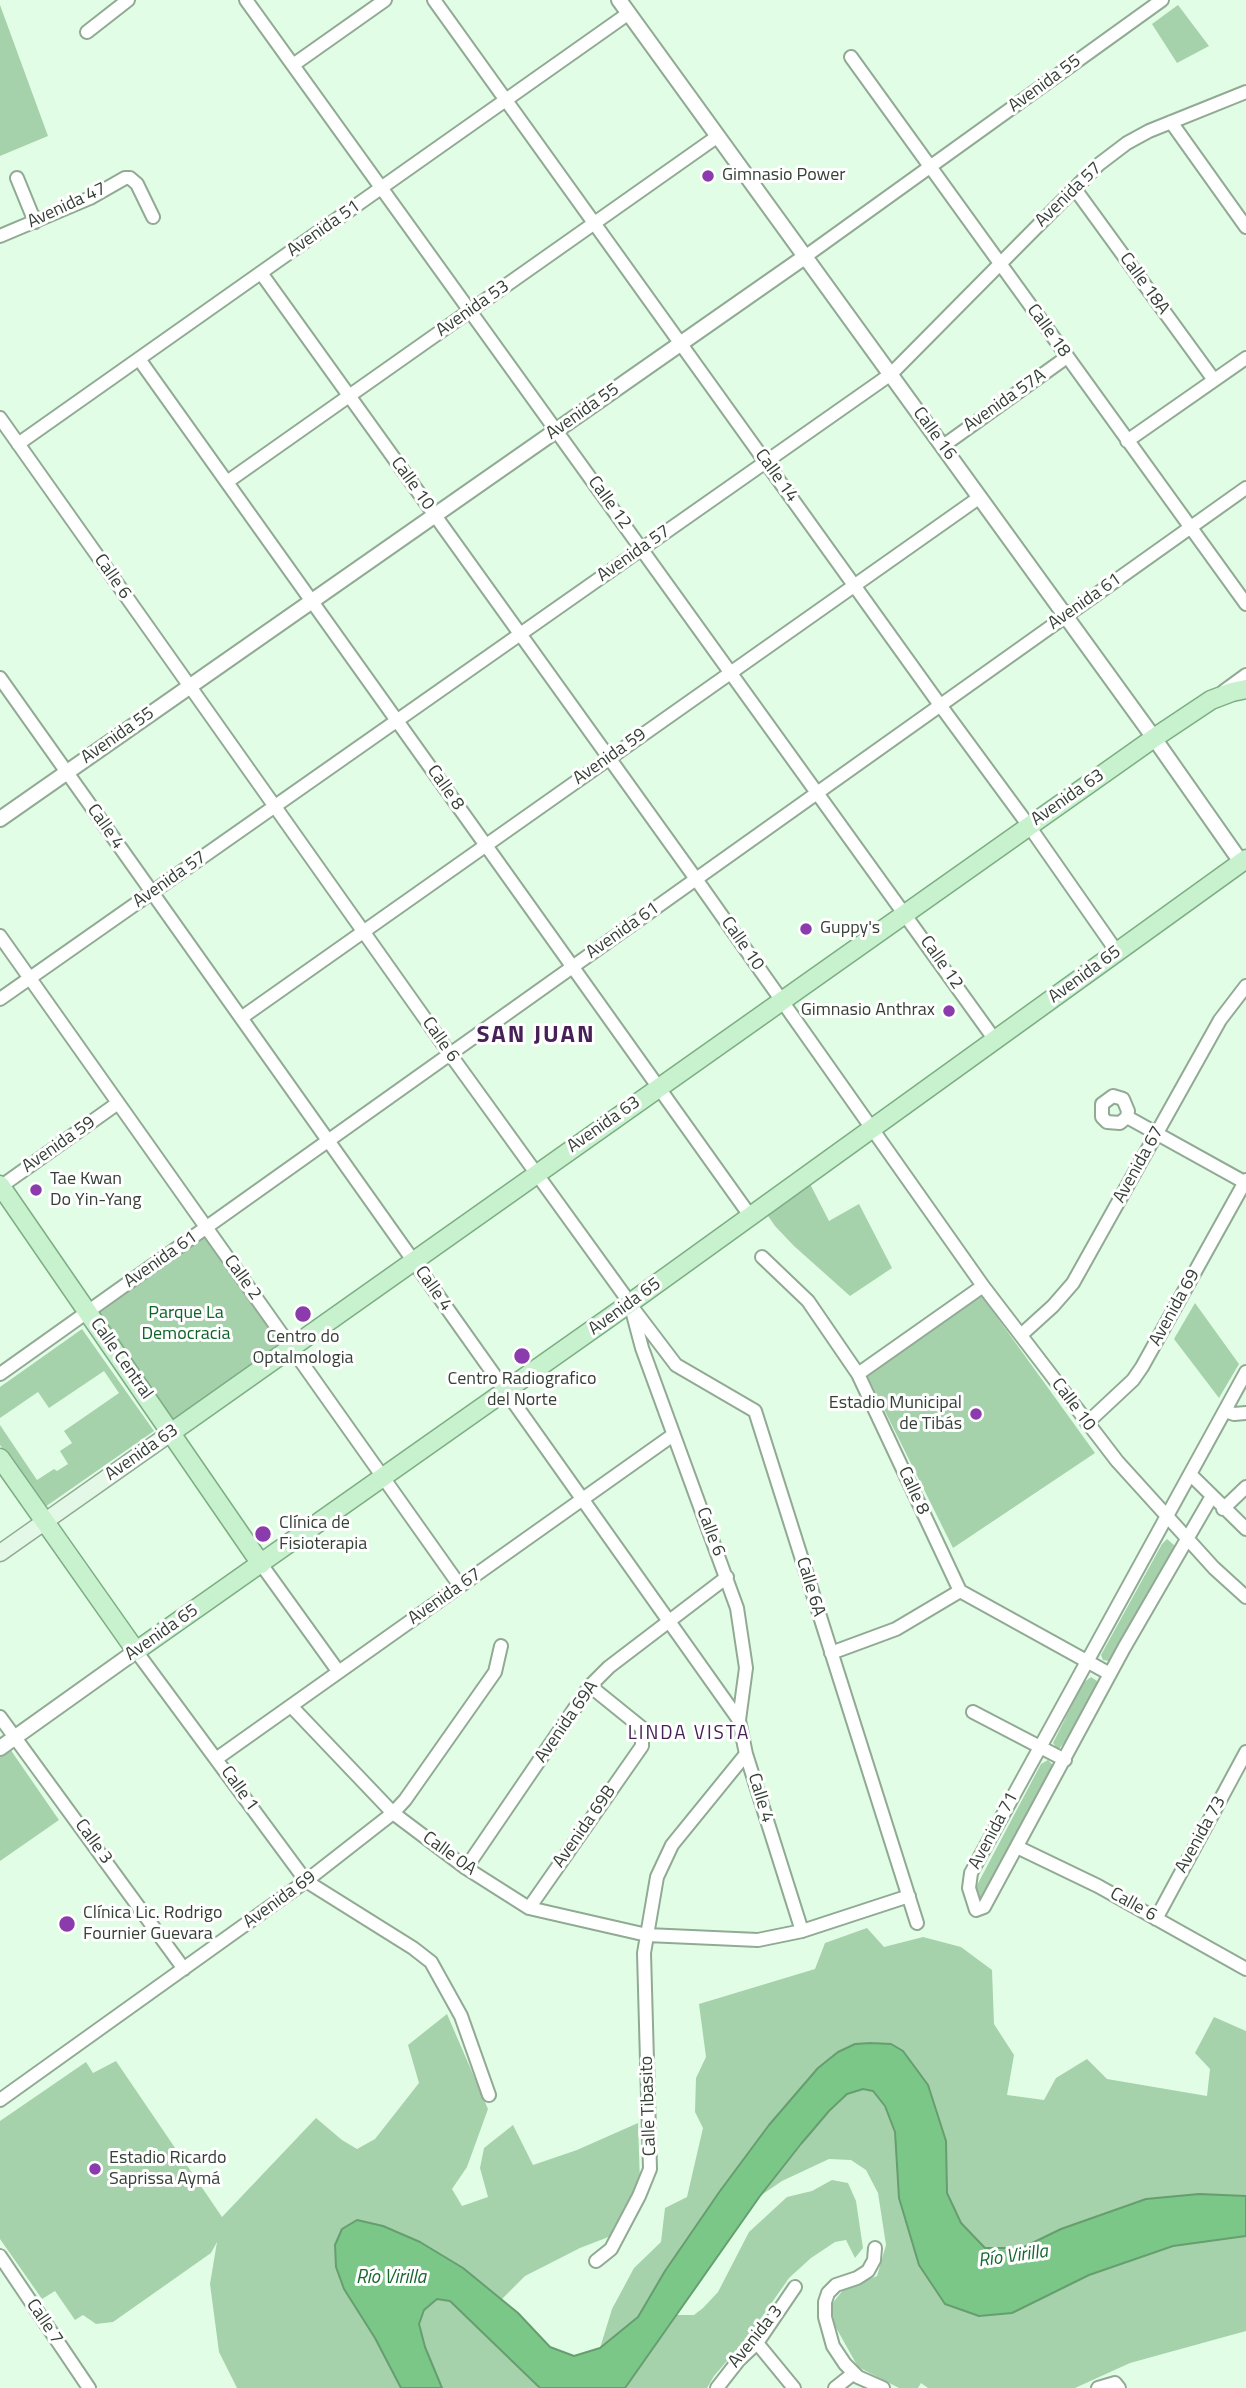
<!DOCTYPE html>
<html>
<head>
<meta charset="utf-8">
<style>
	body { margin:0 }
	canvas { display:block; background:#e2fde5 }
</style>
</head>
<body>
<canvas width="1246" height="2388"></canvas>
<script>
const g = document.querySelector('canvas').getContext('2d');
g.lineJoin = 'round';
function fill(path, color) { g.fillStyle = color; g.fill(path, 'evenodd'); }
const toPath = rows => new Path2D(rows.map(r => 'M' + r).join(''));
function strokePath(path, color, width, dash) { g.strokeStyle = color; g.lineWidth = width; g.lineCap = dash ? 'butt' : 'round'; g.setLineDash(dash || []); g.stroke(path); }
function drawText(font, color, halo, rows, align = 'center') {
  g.font = font + ' "Titillium Web",sans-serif'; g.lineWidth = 6; g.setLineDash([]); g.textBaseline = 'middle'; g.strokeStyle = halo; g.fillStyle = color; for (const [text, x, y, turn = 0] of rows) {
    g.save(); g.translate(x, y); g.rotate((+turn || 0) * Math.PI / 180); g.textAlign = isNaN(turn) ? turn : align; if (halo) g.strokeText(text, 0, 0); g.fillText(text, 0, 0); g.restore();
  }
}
fill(toPath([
	[0,5,48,136,0,156],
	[1178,5,1209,46,1177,63,1152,24],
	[809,1182,829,1221,859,1204,892,1268,850,1296,794,1246,775,1226,766,1213],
	[202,1231,285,1346,173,1423,93,1308],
	[981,1295,1095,1453,953,1548,867,1375],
	[1195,1303,1239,1364,1219,1398,1174,1339],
	[82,1329,154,1431,45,1507,0,1445,0,1425,37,1480,54,1469,57,1471,68,1464,60,1451,72,1443,64,1431,119,1393,104,1371,49,1408,38,1392,0,1418,0,1387],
	[1167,1539,1175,1546,1112,1659,1109,1661,1103,1660,1101,1655,1162,1544],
	[1091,1677,1097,1681,1096,1689,1069,1737,1058,1750,1053,1743,1083,1683],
	[10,1749,59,1820,0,1861,0,1755],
	[1048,1760,1053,1765,979,1903,975,1889,1041,1764],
	[867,1928,884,1947,923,1937,961,1947,992,1970,994,2024,1014,2055,1007,2095,1044,2100,1056,2078,1087,2059,1107,2079,1207,2096,1210,2069,1195,2053,1214,2017,1246,2031,1246,2196,1199,2194,1061,2229,1022,2248,985,2248,961,2223,947,2193,946,2141,928,2085,903,2051,891,2044,855,2044,818,2068,769,2125,720,2191,665,2271,638,2317,600,2348,612,2309,634,2268,661,2242,665,2208,687,2197,703,2128,695,2112,696,2078,706,2057,699,2004,815,1969,825,1943],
	[447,2014,488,2109,467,2167,452,2189,462,2206,488,2197,480,2168,484,2148,513,2125,533,2165,577,2150,638,2123,640,2182,611,2236,580,2248,525,2276,501,2300,463,2268,420,2242,375,2338,401,2388,237,2388,219,2352,210,2284,217,2242,211,2253,113,2322,96,2324,83,2315,75,2320,55,2291,42,2299,0,2239,0,2121,86,2062,93,2073,116,2061,222,2217,316,2118,342,2140,357,2149,375,2139,419,2083,408,2045],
	[863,2089,873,2090,885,2106,895,2132,899,2198,1012,2313,1089,2275,1173,2246,1246,2236,1246,2331,1130,2363,1075,2388,928,2388,921,2383,918,2388,899,2388,858,2367,834,2324,832,2304,843,2290,877,2276,886,2245,878,2193,866,2170,851,2160,829,2159,782,2181,760,2196,829,2111,847,2094],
	[832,2180,848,2183,856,2201,863,2248,855,2258,846,2240,835,2242,811,2258,789,2278,750,2334,714,2376,707,2388,625,2388,677,2315,694,2315,703,2308,718,2292,749,2232,787,2197,812,2191],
	[437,2299,450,2301,540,2388,442,2388,425,2347,419,2324,424,2310]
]), '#a5d2ab');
const water = toPath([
	[871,2043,891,2044,903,2051,928,2085,946,2141,947,2193,961,2223,985,2248,1022,2248,1061,2229,1146,2199,1199,2194,1246,2196,1246,2236,1173,2246,1089,2275,1012,2313,979,2316,945,2304,919,2265,899,2198,895,2132,885,2106,873,2091,863,2089,847,2094,829,2111,801,2144,760,2196,625,2388,540,2388,450,2301,437,2299,424,2310,419,2324,425,2347,442,2388,401,2388,375,2338,344,2289,336,2267,335,2245,342,2229,357,2220,383,2226,420,2242,463,2268,518,2313,550,2347,574,2356,600,2348,638,2317,665,2271,720,2191,769,2125,818,2068,838,2052,855,2044,871,2043]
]);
fill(water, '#7bc788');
strokePath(water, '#669e6f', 2);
const minor = toPath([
	[246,0,995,1040],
	[434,0,940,705,1029,826,1117,952],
	[87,32,128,0],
	[851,57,1246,604],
	[293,65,385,0],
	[1171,122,1246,227],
	[17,178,35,222],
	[1075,189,1214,380],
	[0,236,90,198,125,178,130,178,137,184,153,217],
	[806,256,1162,0],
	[261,273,696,879,983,1286,1117,1461,1214,1568,1246,1597],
	[139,359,751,1217],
	[0,418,450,1054,630,1303,642,1348,737,1608,746,1668,739,1720],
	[1127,441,1246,358],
	[18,444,629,13],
	[943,446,1067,357],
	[227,482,718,136],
	[0,678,739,1720,746,1754,802,1931],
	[1224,691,1246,675],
	[0,936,460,1586],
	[0,999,891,374,1098,165,1127,143,1149,131,1246,92],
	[241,1018,980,497],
	[1127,1117,1120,1123,1107,1122,1102,1117,1102,1104,1113,1096,1123,1099,1128,1111,1127,1117,1246,1183],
	[0,1187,118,1103],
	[762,1257,808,1301,858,1374,960,1591,1110,1674],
	[635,1311,676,1365,755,1411,917,1923],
	[1021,1335,1053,1306,1073,1283,1220,1020,1246,986],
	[0,1374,1246,488],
	[858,1374,983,1286],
	[1225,1411,1234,1414,1246,1413],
	[1087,1423,1133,1380,1142,1367,1246,1180],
	[1190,1474,1246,1529],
	[1212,1496,1124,1648,984,1907,976,1910,969,1888,971,1873,1246,1372],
	[1223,1509,1246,1487],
	[261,1564,338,1671],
	[136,1651,306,1881,413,1948,431,1962,461,2016,489,2095],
	[831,1653,896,1629,960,1591],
	[291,1706,393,1813,466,1868,529,1908,647,1935,758,1940,802,1931,909,1896],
	[973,1712,1065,1760],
	[0,1717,184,1969],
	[216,1759,673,1435],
	[1017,1847,1098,1886,1246,1969],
	[466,1868,590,1686,609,1667,727,1577],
	[529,1908,642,1746,642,1728,590,1686],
	[1156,1919,1246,1752],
	[0,2100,306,1881,393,1813,405,1800,495,1672,501,1646],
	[875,2248,874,2260,868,2271,857,2278,836,2285,828,2293,825,2302,825,2317,833,2346,845,2364,858,2377,883,2388],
	[0,2256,89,2388],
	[596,2261,611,2249,639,2196,650,2169,644,1953,657,1877,672,1845,746,1754],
	[757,2343,794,2388],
	[717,2388,738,2361,757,2343,795,2287],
	[835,2388,854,2373],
	[1098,2388,1115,2383,1119,2388]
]);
const tertiary = toPath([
	[619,0,1154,738,1241,862],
	[0,819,806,256],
	[0,1748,136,1651]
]);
const secondary = toPath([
	[0,1553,172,1432]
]);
const primary = toPath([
	[0,1185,261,1564],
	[172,1432,1154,738,1211,700,1232,692,1246,689],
	[0,1458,136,1651,630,1303,1246,859]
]);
strokePath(minor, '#91aa94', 16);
strokePath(tertiary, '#91aa94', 18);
strokePath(secondary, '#91aa94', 19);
strokePath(primary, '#7dad84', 21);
strokePath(minor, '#fff', 12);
strokePath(tertiary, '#fff', 14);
strokePath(secondary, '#e4f8e7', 16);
strokePath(primary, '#c8f1ce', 18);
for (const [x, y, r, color] of [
	[708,176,7,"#8b3bab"],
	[806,929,7,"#8b3bab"],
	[949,1011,7,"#8b3bab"],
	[36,1190,7,"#8b3bab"],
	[303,1314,9,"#8b3bab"],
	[522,1356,9,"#8b3bab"],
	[976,1414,7,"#8b3bab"],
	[263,1534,9,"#8b3bab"],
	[67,1924,9,"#8b3bab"],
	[95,2169,7,"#8b3bab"]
]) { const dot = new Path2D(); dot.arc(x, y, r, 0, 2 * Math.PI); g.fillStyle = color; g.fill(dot); strokePath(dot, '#fff', 2.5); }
drawText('18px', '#354036', '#fff', [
	["Avenida 55",1045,84,-36],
	["Avenida 57",1069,195,-44],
	["Avenida 47",67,206,-25],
	["Avenida 51",324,229,-35],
	["Calle 18A",1144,284,54],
	["Avenida 53",473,309,-35],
	["Calle 18",1048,331,54],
	["Avenida 57A",1005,401,-35],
	["Avenida 55",583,412,-35],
	["Calle 16",934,434,54],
	["Calle 14",776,476,54],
	["Calle 10",412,484,54],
	["Calle 12",609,503,54],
	["Avenida 57",634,554,-35],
	["Calle 6",112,577,55],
	["Avenida 61",1085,602,-35],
	["Avenida 55",118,736,-35],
	["Avenida 59",610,757,-35],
	["Calle 8",445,788,55],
	["Avenida 63",1068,798,-35],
	["Calle 4",105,827,55],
	["Avenida 57",170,880,-35],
	["Avenida 61",623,931,-35],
	["Calle 10",742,944,55],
	["Calle 12",941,963,55],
	["Avenida 65",1085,975,-36],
	["Calle 6",440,1040,55],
	["Avenida 63",604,1125,-35],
	["Avenida 59",59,1145,-35],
	["Avenida 67",1139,1165,-61],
	["Avenida 61",161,1260,-35],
	["Calle 2",242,1278,54],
	["Calle 4",433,1289,55],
	["Avenida 65",625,1307,-36],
	["Avenida 69",1175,1308,-61],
	["Calle Central",121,1359,55],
	["Calle 10",1073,1405,53],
	["Avenida 63",142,1453,-35],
	["Calle 8",913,1491,65],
	["Calle 6",710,1532,69],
	["Calle 6A",810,1587,73],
	["Avenida 67",445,1597,-35],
	["Avenida 65",162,1633,-35],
	["Avenida 69A",567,1722,-55],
	["Calle 1",239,1789,54],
	["Calle 4",760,1798,73],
	["Avenida 69B",585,1827,-55],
	["Avenida 71",994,1831,-62],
	["Avenida 73",1201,1835,-61],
	["Calle 3",93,1842,54],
	["Calle 0A",449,1854,36],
	["Avenida 69",280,1900,-36],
	["Calle 6",1133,1905,29],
	["Calle Tibasito",649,2106,-92],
	["Calle 7",44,2322,56],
	["Avenida 3",756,2337,-51]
]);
drawText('18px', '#354036', '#fff', [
	["Gimnasio Power",722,176],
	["Guppy's",820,929],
	["Gimnasio Anthrax",935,1011,"right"],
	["Tae Kwan",50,1180],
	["Do Yin-Yang",50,1201],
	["Centro do",303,1338,"center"],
	["Optalmologia",303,1359,"center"],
	["Centro Radiografico",522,1380,"center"],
	["del Norte",522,1401,"center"],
	["Estadio Municipal",962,1404,"right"],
	["de Tibás",962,1425,"right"],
	["Clínica de",279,1524],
	["Fisioterapia",279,1545],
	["Clínica Lic. Rodrigo",83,1914],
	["Fournier Guevara",83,1935],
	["Estadio Ricardo",109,2159],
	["Saprissa Aymá",109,2180]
], 'left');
drawText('18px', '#0d6329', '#fff', [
	["Parque La",186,1314],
	["Democracia",186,1335]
]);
g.letterSpacing = '2px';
drawText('19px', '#462056', '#fff', [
	["LINDA VISTA",689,1734]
]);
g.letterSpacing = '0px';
drawText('italic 19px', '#16682e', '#fff', [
	["Río Virilla",1013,2257,-8],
	["Río Virilla",391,2278]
]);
g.letterSpacing = '2px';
drawText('bold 24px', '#462056', '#fff', [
	["SAN JUAN",536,1036]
]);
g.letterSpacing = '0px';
</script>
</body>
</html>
